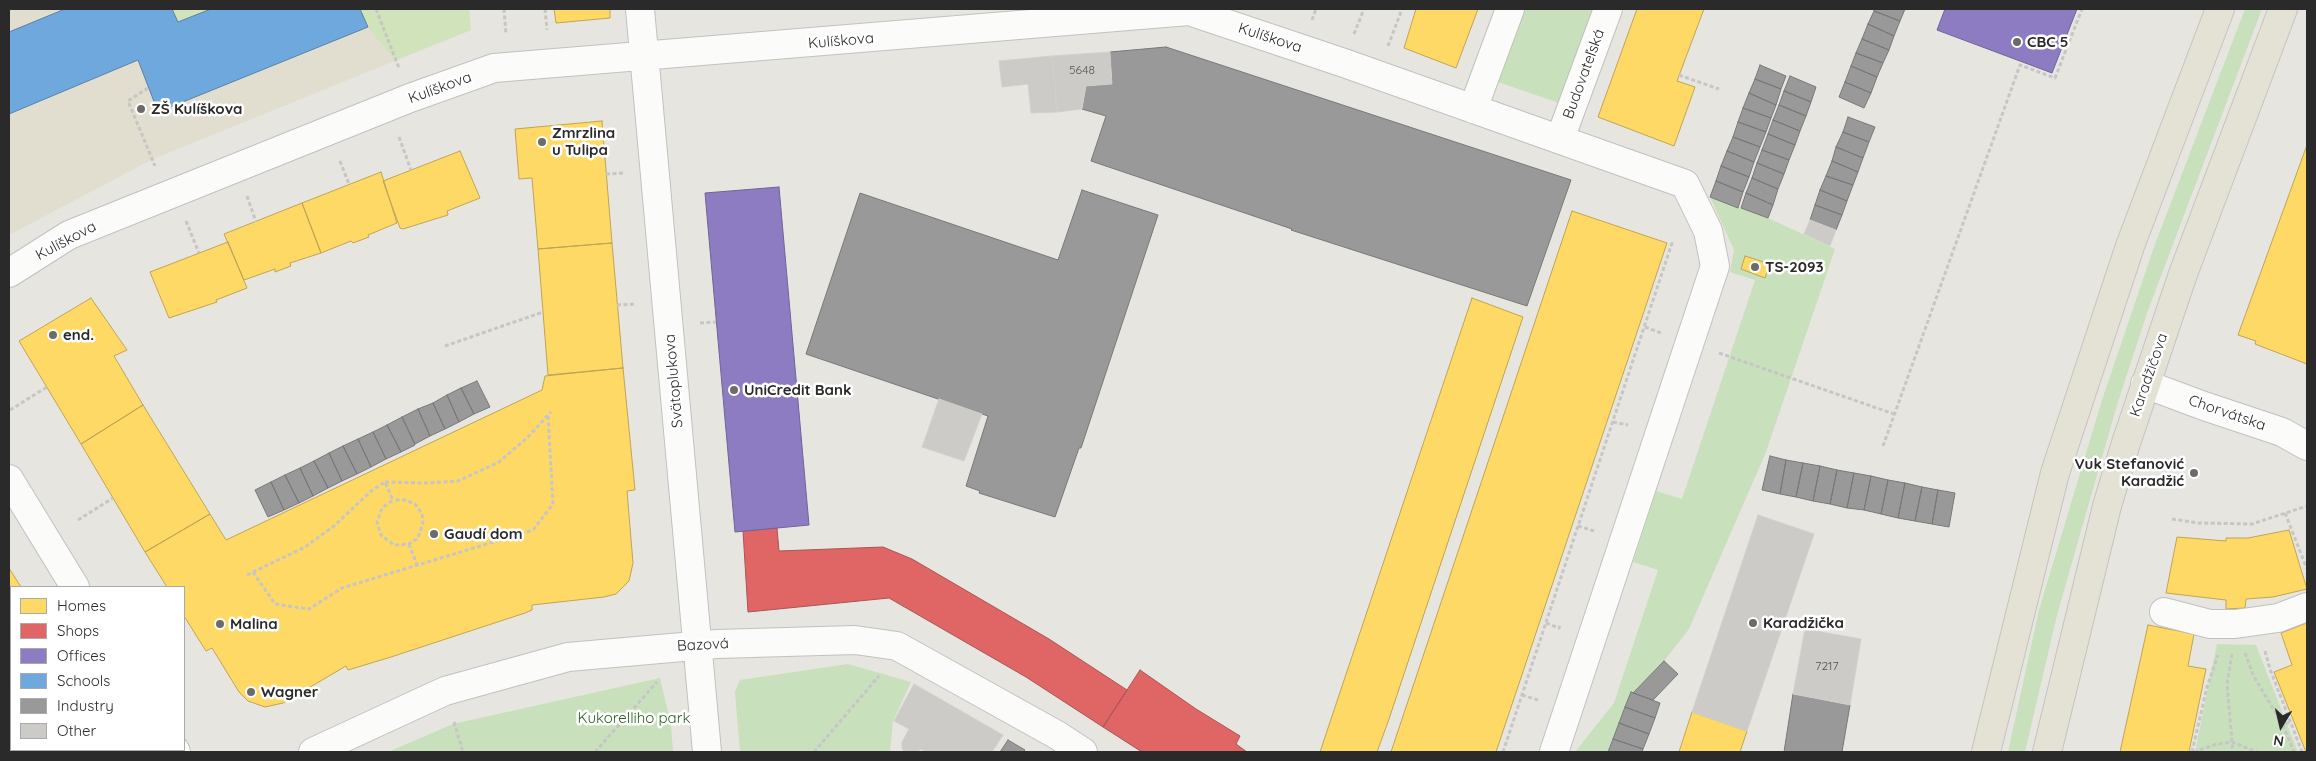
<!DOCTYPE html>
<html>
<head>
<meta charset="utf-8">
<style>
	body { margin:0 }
	#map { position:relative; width:2316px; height:761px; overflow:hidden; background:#e7e5e0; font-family:Quicksand,sans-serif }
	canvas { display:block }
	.frame { position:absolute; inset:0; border:10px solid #2a2a2a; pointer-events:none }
	.legend { position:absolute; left:10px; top:586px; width:175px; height:165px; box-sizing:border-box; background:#fff; border:1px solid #aaa; margin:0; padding:6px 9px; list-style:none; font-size:15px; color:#2a2a2a }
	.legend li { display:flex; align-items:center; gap:10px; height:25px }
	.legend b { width:25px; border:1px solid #aaa }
	.north { position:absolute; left:2256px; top:701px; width:50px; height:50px; -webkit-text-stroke:4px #fff; paint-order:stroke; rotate:189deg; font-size:14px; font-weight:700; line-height:20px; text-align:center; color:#2a2a2a }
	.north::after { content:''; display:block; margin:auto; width:18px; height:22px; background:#2a2a2a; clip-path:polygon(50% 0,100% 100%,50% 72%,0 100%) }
</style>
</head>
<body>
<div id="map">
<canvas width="2316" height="761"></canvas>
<div class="frame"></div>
<ul class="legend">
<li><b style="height:14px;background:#ffd966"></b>Homes</li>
<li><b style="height:14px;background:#e06666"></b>Shops</li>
<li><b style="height:14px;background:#8e7cc3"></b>Offices</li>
<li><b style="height:14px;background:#6fa8dc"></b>Schools</li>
<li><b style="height:14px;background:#999"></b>Industry</li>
<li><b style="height:14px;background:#cccbc7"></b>Other</li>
</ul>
<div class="north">N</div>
</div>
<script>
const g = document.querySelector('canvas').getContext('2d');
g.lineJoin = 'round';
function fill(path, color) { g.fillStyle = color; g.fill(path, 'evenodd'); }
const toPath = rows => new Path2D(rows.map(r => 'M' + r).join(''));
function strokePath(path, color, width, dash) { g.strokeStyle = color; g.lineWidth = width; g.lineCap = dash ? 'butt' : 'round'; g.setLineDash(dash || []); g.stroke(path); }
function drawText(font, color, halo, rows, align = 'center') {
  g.font = font + ' Quicksand,sans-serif'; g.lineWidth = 5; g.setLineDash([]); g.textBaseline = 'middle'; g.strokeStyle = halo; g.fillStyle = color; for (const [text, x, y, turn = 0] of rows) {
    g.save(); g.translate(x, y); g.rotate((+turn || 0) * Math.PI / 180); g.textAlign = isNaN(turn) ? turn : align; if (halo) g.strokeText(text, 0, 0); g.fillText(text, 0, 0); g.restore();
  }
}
fill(toPath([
	[9,9,469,9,471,30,153,159,9,235]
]), '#e1ddcf');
fill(toPath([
	[1519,9,1594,9,1559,103,1492,80],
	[2245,9,2262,9,2147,313,2117,405,2057,615,2025,752,2008,752,2039,610,2102,400,2154,247],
	[1710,197,1768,218,1835,249,1766,452,1689,629,1664,661,1633,693,1631,692,1608,752,1575,752,1614,703,1658,570,1633,562,1656,491,1682,499,1755,280,1730,272,1734,250],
	[2217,644,2256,645,2298,752,2195,752],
	[848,664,911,682,893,721,890,752,740,752,735,692,740,680],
	[660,678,671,724,673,752,388,752,453,724]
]), '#c8e0bc');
fill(toPath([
	[172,9,211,9,178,22],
	[360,9,469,9,471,30,395,60,368,27]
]), '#d0e3bb');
const homes = toPath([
	[554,9,610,9,610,18,556,23,554,9],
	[1416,9,1478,9,1456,68,1404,48,1416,9],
	[1637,9,1704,9,1677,81,1695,87,1674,146,1598,117,1637,9],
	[602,121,612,243,538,249,532,178,519,179,515,129,602,121],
	[2307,145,2307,364,2255,344,2256,341,2238,335,2307,145],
	[460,151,480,198,447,211,448,215,403,229,400,228,383,181,460,151],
	[381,172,397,223,368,235,369,237,353,243,351,241,321,253,302,203,381,172],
	[302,203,321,253,290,263,291,266,275,272,275,269,244,280,224,234,302,203],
	[1572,211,1667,243,1496,752,1391,752,1572,211],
	[228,242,247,288,216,300,217,302,169,318,150,272,228,242],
	[612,243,623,368,548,375,538,249,612,243],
	[1745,256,1770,264,1765,278,1741,269,1745,256],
	[91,298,127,350,114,356,143,405,81,444,19,341,91,298],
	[1472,298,1523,317,1389,719,1377,752,1320,752,1472,298],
	[623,368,635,490,627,491,633,563,629,581,616,594,604,597,532,605,532,610,525,613,391,657,348,670,346,666,283,703,265,707,248,701,239,692,212,648,206,651,184,616,184,587,167,587,145,552,210,514,226,540,542,390,545,376,623,368],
	[143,405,210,514,145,552,81,444,143,405],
	[2289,530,2307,589,2273,597,2246,599,2245,608,2226,609,2226,600,2166,593,2177,537,2226,541,2226,538,2248,538,2289,530],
	[9,568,21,587,11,587,11,645,9,646,9,568],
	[2307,623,2307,752,2306,752,2274,672,2292,665,2281,633,2307,623],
	[2148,625,2194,634,2188,666,2206,669,2189,752,2120,752,2148,625],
	[11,645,11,684,9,680,9,646,11,645],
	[1692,712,1747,731,1740,752,1679,752,1692,712],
	[60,750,120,750,122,752,61,752,60,750]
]);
fill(homes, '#ffd966');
strokePath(homes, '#bfa454', 1);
const shops = toPath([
	[777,528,779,551,883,547,912,559,1049,639,1127,690,1103,727,1026,677,889,598,748,612,743,531,777,528],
	[1140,670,1196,709,1240,736,1236,744,1247,752,1142,752,1103,727,1140,670]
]);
fill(shops, '#e06666');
strokePath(shops, '#a95454', 1);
const offices = toPath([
	[1945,9,2077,9,2052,73,1937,30,1945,9],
	[779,187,809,525,735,532,705,193,779,187]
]);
fill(offices, '#8e7cc3');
strokePath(offices, '#706395', 1);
const schools = toPath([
	[65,9,172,9,178,22,211,9,360,9,368,27,158,112,138,60,9,114,9,32,65,9]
]);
fill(schools, '#6fa8dc');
strokePath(schools, '#5a82a7', 1);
const industry = toPath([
	[1875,9,1905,9,1900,21,1874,11,1875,9],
	[1874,11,1900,21,1894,36,1868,24,1874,11],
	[1868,24,1894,36,1889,50,1862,39,1868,24],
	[1862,39,1889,50,1883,63,1856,53,1862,39],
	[1166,47,1571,180,1527,306,1291,230,1292,229,1091,161,1106,116,1082,109,1086,86,1112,84,1110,52,1166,47],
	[1856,53,1883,63,1877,77,1851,66,1856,53],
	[1760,65,1786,76,1781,89,1755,79,1760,65],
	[1851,66,1877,77,1871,93,1845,82,1851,66],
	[1790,76,1816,87,1811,102,1784,91,1790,76],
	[1755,79,1781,89,1776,105,1749,93,1755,79],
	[1845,82,1871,93,1864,108,1839,97,1845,82],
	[1784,91,1811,102,1806,116,1779,105,1784,91],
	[1749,93,1776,105,1771,118,1743,108,1749,93],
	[1779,105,1806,116,1800,131,1773,120,1779,105],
	[1743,108,1771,118,1766,132,1738,122,1743,108],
	[1848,117,1875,127,1869,142,1843,132,1848,117],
	[1773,120,1800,131,1795,145,1768,134,1773,120],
	[1738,122,1766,132,1760,147,1733,137,1738,122],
	[1843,132,1869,142,1863,158,1836,147,1843,132],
	[1768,134,1795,145,1789,160,1762,150,1768,134],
	[1733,137,1760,147,1754,162,1727,151,1733,137],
	[1836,147,1863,158,1858,172,1832,161,1836,147],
	[1762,150,1789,160,1784,174,1757,163,1762,150],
	[1727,151,1754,162,1749,177,1721,166,1727,151],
	[1832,161,1858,172,1853,185,1826,176,1832,161],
	[1757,163,1784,174,1778,189,1752,178,1757,163],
	[1721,166,1749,177,1743,192,1716,181,1721,166],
	[1826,176,1853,185,1847,201,1820,190,1826,176],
	[1752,178,1778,189,1773,205,1746,193,1752,178],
	[1716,181,1743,192,1738,208,1710,197,1716,181],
	[1082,190,1158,215,1081,448,1079,448,1055,517,979,493,980,491,966,486,988,416,806,354,860,193,1058,260,1082,190],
	[1820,190,1847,201,1842,215,1815,205,1820,190],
	[1746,193,1773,205,1768,218,1741,208,1746,193],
	[1815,205,1842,215,1836,230,1810,220,1815,205],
	[477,381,490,407,474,414,461,388,477,381],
	[461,388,474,414,459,422,447,395,461,388],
	[447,395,459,422,445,429,433,403,447,395],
	[433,403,445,429,430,436,418,409,433,403],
	[418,409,430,436,415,444,402,417,418,409],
	[402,417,415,445,401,452,387,425,402,417],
	[387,425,401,452,386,459,373,432,387,425],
	[373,432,386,459,371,467,358,439,373,432],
	[358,439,371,467,357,474,343,446,358,439],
	[343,446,357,474,342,481,329,453,343,446],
	[329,453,342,481,328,488,314,461,329,453],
	[1770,456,1786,460,1780,494,1762,490,1770,456],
	[1786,460,1803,463,1796,497,1780,494,1786,460],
	[314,461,328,488,313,496,300,468,314,461],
	[1803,463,1820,466,1813,501,1796,497,1803,463],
	[1820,466,1837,470,1830,504,1813,501,1820,466],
	[300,468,313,496,299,503,285,475,300,468],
	[1837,470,1854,473,1847,508,1830,504,1837,470],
	[1854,473,1871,476,1864,510,1847,508,1854,473],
	[285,475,299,503,284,510,271,482,285,475],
	[1871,476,1888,480,1881,514,1864,510,1871,476],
	[1888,480,1905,483,1898,518,1881,514,1888,480],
	[271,482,284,510,268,517,255,490,271,482],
	[1905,483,1922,487,1915,521,1898,518,1905,483],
	[1922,487,1938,490,1932,524,1915,521,1922,487],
	[1938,490,1955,493,1949,527,1932,524,1938,490],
	[1664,661,1678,674,1653,700,1633,693,1664,661],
	[1631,692,1660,703,1655,718,1625,707,1631,692],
	[1793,694,1850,705,1842,752,1784,752,1793,694],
	[1625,707,1655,718,1649,734,1619,723,1625,707],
	[1619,723,1649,734,1643,749,1613,739,1619,723],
	[1613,739,1643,749,1642,752,1608,752,1613,739],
	[1008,740,1025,750,1023,752,1000,752,1008,740]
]);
fill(industry, '#999');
strokePath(industry, '#787878', 1);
const building = toPath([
	[1110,52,1112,84,1086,86,1082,109,1057,112,1052,56,1110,52],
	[1052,56,1057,112,1031,113,1028,84,1002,87,999,61,1052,56],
	[1810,220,1836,230,1830,246,1804,234,1810,220],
	[939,399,982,414,964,461,922,447,939,399],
	[1758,515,1814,534,1747,731,1692,712,1758,515],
	[1805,629,1861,639,1850,705,1793,694,1805,629],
	[914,684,1003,735,992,752,926,752,921,749,917,752,905,752,902,749,902,742,909,729,894,721,914,684]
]);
fill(building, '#cccbc7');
strokePath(building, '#d2d0cc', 1);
const minor = toPath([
	[640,9,707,752],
	[1473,109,1510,9],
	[1560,139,1608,9],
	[9,273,69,235,410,98,494,68,1189,11,1344,63,1685,184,1708,231,1715,266,1554,752],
	[2145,384,2204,406,2282,432,2307,446],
	[9,479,75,587],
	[2164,612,2210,624,2235,624,2278,618,2307,607],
	[175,750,176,752],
	[313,752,445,691,568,657,717,644,855,640,897,646,1057,735,1083,752]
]);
const major = toPath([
	[1986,752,2055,473,2130,246,2220,9],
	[2047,752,2107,506,2126,443,2183,274,2283,9]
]);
strokePath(minor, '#c2c1c0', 30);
strokePath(major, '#c4c3c1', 30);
strokePath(toPath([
	[376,9,399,68],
	[504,9,506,35],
	[545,9,547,30],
	[1312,20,1316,9],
	[1354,34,1364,9],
	[1388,46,1402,9],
	[1679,75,1719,89],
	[148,88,128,101,155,166],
	[399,137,411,170],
	[340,161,349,184],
	[606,174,624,173],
	[247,196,256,222],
	[186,221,199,253],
	[617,305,635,304],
	[700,323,716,322],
	[1645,327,1661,333],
	[445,346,543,312],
	[1719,353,1894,414],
	[10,410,47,387],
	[1613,422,1628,425],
	[1883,446,2020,65,2055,78,2082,9],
	[385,482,426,483,458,481,499,462,528,437,551,412],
	[2285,513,2307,569],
	[2172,519,2198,523,2252,524,2307,506],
	[78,520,113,498],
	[1578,526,1594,531],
	[409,544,417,565],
	[253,572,275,604,309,609,342,588,533,530,553,504,548,415],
	[247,575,305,547,334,526,371,491,385,482,393,500,382,508,377,522,381,535,394,545,409,544,418,538,423,523,422,514,416,505,406,500,393,500],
	[1546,623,1559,628,1560,626],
	[2265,651,2270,669,2302,752],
	[2245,653,2253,675,2283,725,2290,722],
	[2232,654,2227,684,2233,752],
	[1522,695,1538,700],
	[454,722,463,752],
	[2283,725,2294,752],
	[595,752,657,682],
	[814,752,879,676],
	[1503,752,1673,240],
	[2192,752,2207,687,2218,655],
	[2194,752,2217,744,2232,742,2257,752]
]), '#c6c6c5', 3, [4, 2.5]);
strokePath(minor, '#fbfbfa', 28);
strokePath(major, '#e4e2d5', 28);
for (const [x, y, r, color] of [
	[2017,42,5,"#6c6b6a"],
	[141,109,5,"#6c6b6a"],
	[542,142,5,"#6c6b6a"],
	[1755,267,5,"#6c6b6a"],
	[53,335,5,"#6c6b6a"],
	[734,390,5,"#6c6b6a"],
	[2194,473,5,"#6c6b6a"],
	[434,534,5,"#6c6b6a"],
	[1753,623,5,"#6c6b6a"],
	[220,624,5,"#6c6b6a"],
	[251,692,5,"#6c6b6a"]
]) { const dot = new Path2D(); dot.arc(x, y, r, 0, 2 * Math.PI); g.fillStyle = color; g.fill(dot); strokePath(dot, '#fff', 2); }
drawText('12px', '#545453', null, [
	["5648",1082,70],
	["7217",1827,666]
]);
drawText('15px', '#2a2a2a', '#fff', [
	["Kulíškova",1270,38,18],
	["Kulíškova",841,41,-5],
	["Budovateľská",1584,74,-70],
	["Kulíškova",440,88,-20],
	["Kulíškova",66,241,-28],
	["Karadžičova",2149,375,-71],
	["Svätoplukova",674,381,-95],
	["Chorvátska",2227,413,19],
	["Bazová",703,645,-3]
]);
drawText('bold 15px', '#2a2a2a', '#fff', [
	["CBC 5",2027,42],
	["ZŠ Kulíškova",151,109],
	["Zmrzlina",552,133],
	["u Tulipa",552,150],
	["TS-2093",1765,267],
	["end.",63,335],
	["UniCredit Bank",744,390],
	["Vuk Stefanović",2184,464,"right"],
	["Karadžić",2184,481,"right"],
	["Gaudí dom",444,534],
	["Karadžička",1763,623],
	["Malina",230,624],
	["Wagner",261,692]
], 'left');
drawText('15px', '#295f21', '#fff', [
	["Kukorelliho park",634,718]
]);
</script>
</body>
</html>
